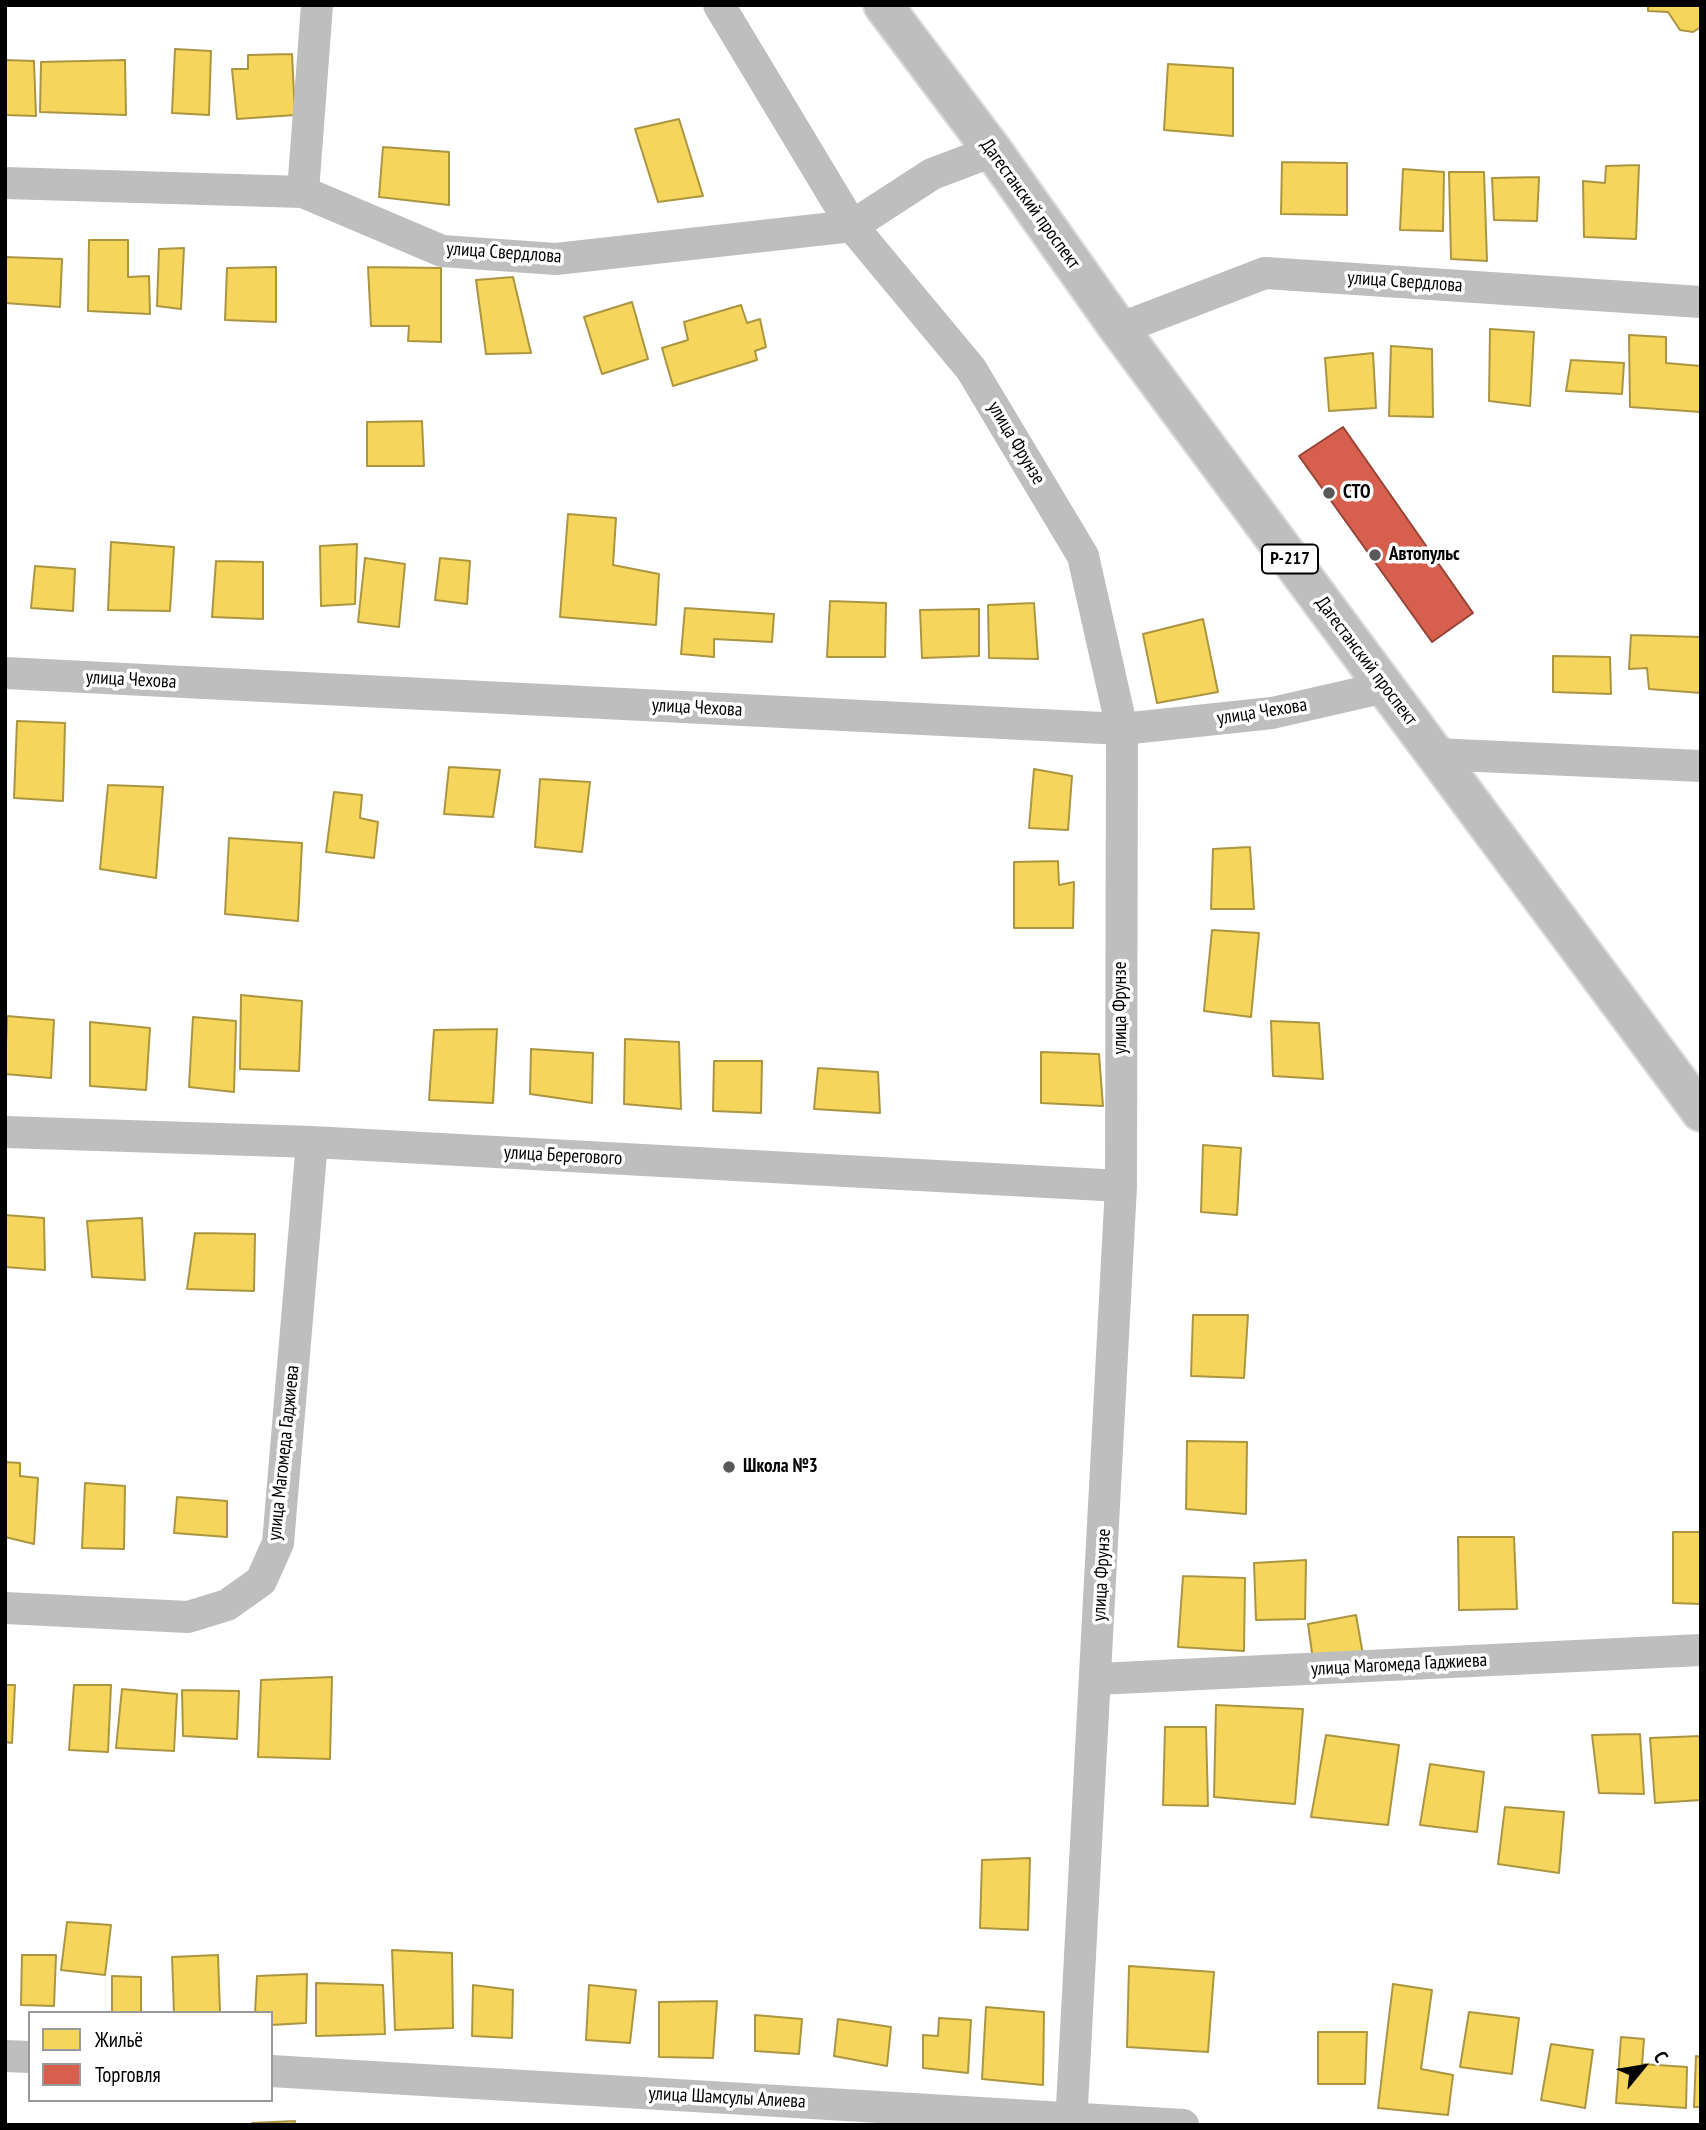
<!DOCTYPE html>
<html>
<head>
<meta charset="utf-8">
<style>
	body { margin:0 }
	#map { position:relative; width:1706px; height:2130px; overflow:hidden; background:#fff; font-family:"PT Sans Narrow",sans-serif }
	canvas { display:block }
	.frame { position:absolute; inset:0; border:7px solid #000; pointer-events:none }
	.legend { position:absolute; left:28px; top:2011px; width:245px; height:91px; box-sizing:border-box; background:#fff; border:2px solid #999; margin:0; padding:9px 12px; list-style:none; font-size:21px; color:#000 }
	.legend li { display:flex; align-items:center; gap:14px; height:35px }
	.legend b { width:35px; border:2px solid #999 }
	.north { position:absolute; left:1608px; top:2032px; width:70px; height:70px; -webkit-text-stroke:5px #fff; paint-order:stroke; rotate:60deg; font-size:19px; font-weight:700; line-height:28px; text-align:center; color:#000 }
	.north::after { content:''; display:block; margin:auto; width:24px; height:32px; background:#000; clip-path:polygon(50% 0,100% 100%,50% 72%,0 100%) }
</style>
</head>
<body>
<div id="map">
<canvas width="1706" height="2130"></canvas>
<div class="frame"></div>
<ul class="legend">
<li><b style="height:19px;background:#f6d55c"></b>Жильё</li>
<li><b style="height:19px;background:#d6604d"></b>Торговля</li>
</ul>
<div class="north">С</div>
</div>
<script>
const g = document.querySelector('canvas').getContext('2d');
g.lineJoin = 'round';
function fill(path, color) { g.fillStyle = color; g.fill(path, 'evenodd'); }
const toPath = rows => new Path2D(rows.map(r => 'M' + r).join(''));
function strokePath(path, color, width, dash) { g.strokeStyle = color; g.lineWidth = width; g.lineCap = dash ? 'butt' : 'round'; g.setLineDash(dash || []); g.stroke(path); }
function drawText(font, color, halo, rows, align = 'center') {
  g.font = font + ' "PT Sans Narrow",sans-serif'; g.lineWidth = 7; g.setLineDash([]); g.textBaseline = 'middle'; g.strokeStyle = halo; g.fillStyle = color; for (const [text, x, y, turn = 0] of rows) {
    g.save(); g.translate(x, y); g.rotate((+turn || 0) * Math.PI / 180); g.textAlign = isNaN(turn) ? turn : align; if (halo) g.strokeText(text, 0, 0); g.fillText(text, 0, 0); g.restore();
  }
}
const homes = toPath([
	[1648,5,1701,5,1701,27,1693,32,1680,30,1668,12,1648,11,1648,5],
	[175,49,211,51,209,115,172,113,175,49],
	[292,54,295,115,237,119,232,69,248,69,248,55,292,54],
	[5,60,34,61,36,116,5,115,5,60],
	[125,60,126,115,40,112,41,62,125,60],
	[1168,64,1233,68,1233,136,1164,130,1168,64],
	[679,119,703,196,658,202,635,129,679,119],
	[383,147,449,152,449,205,379,197,383,147],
	[1282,162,1347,163,1347,215,1281,214,1282,162],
	[1639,165,1636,239,1584,237,1583,181,1605,183,1606,166,1639,165],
	[1403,169,1444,172,1443,231,1400,230,1403,169],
	[1449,172,1484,172,1487,261,1451,259,1449,172],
	[1539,177,1537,221,1494,220,1492,178,1539,177],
	[89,240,128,240,128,277,149,276,150,314,88,311,89,240],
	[184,248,181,309,157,306,159,249,184,248],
	[5,257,62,259,60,307,5,303,5,257],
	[276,267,276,322,225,320,227,268,276,267],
	[368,267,441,268,441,342,408,341,409,326,371,326,368,267],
	[513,277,531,353,486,354,476,280,513,277],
	[632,302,648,359,602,374,584,317,632,302],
	[741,305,747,323,760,319,766,347,755,351,757,360,673,386,662,348,688,340,684,322,741,305],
	[1490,329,1534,332,1530,406,1489,401,1490,329],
	[1629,335,1666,337,1666,363,1701,366,1701,412,1630,407,1629,335],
	[1391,346,1432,349,1433,417,1389,416,1391,346],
	[1373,353,1376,408,1329,411,1325,358,1373,353],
	[1571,360,1624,363,1622,394,1566,391,1571,360],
	[422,421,424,466,367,466,367,422,422,421],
	[568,514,616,518,613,565,659,574,656,625,560,617,568,514],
	[111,542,174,547,170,611,108,610,111,542],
	[357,544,355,604,321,606,320,546,357,544],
	[365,558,405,564,399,627,358,622,365,558],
	[440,558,470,561,467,604,435,600,440,558],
	[216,561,263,562,263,619,212,617,216,561],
	[35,566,75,569,73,611,31,608,35,566],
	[830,601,886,603,885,657,827,657,830,601],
	[1034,603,1038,659,989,658,988,605,1034,603],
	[685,608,774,614,772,642,714,639,714,657,681,654,685,608],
	[979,609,979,656,922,658,920,610,979,609],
	[1203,619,1218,692,1157,703,1143,634,1203,619],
	[1631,635,1701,637,1701,693,1649,689,1647,668,1629,669,1631,635],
	[1553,656,1610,657,1611,694,1553,692,1553,656],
	[17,721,65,723,63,801,14,798,17,721],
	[449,767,500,770,493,817,444,814,449,767],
	[1034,769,1072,776,1068,830,1029,828,1034,769],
	[540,779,590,782,582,852,535,847,540,779],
	[108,785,163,787,156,878,100,869,108,785],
	[334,792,362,795,360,818,378,822,374,858,326,852,334,792],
	[229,838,302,843,298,921,225,914,229,838],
	[1250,847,1254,909,1211,909,1213,849,1250,847],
	[1058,861,1059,885,1074,882,1073,928,1014,928,1014,862,1058,861],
	[1212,930,1259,933,1251,1017,1204,1011,1212,930],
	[241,995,302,1001,299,1071,240,1069,241,995],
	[7,1016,54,1020,51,1078,5,1074,7,1016],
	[193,1017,236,1021,234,1092,189,1087,193,1017],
	[1271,1021,1319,1023,1323,1079,1273,1076,1271,1021],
	[90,1022,150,1028,146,1090,90,1086,90,1022],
	[497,1029,493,1103,429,1100,434,1030,497,1029],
	[625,1039,679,1042,681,1109,624,1104,625,1039],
	[531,1049,593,1053,592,1103,530,1094,531,1049],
	[1041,1052,1099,1054,1103,1106,1041,1103,1041,1052],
	[714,1061,762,1061,761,1113,713,1111,714,1061],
	[818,1068,878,1072,880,1113,814,1109,818,1068],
	[1203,1145,1241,1148,1237,1215,1201,1212,1203,1145],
	[5,1215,44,1218,45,1270,5,1267,5,1215],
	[142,1218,145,1280,92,1277,87,1221,142,1218],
	[195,1233,255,1234,254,1291,187,1289,195,1233],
	[1193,1315,1248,1315,1244,1378,1191,1376,1193,1315],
	[1187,1441,1247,1442,1246,1514,1186,1509,1187,1441],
	[5,1462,20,1463,20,1476,38,1478,34,1544,5,1537,5,1462],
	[85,1483,125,1486,124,1549,82,1548,85,1483],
	[177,1497,227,1501,227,1537,174,1533,177,1497],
	[1673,1532,1701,1532,1701,1604,1673,1603,1673,1532],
	[1458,1537,1514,1537,1517,1609,1459,1610,1458,1537],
	[1306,1560,1305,1619,1256,1620,1254,1563,1306,1560],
	[1183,1576,1245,1578,1244,1651,1178,1647,1183,1576],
	[1356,1615,1363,1655,1313,1660,1308,1624,1356,1615],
	[332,1677,330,1759,258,1757,261,1680,332,1677],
	[5,1685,15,1685,12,1743,5,1742,5,1685],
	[74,1685,111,1685,108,1752,69,1750,74,1685],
	[122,1689,177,1694,174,1751,116,1748,122,1689],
	[182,1690,239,1691,237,1739,183,1736,182,1690],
	[1216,1705,1303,1709,1295,1804,1214,1797,1216,1705],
	[1165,1727,1206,1727,1208,1806,1163,1805,1165,1727],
	[1640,1734,1644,1794,1599,1793,1592,1735,1640,1734],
	[1326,1735,1399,1745,1388,1825,1311,1817,1326,1735],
	[1701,1736,1701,1800,1655,1803,1650,1738,1701,1736],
	[1430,1764,1484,1772,1477,1832,1420,1825,1430,1764],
	[1505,1807,1564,1812,1559,1873,1498,1864,1505,1807],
	[1030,1858,1028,1930,980,1928,982,1860,1030,1858],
	[67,1922,111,1925,105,1975,61,1970,67,1922],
	[392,1950,452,1953,453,2028,395,2030,392,1950],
	[22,1955,56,1955,54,2006,21,2005,22,1955],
	[218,1955,220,2013,174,2013,172,1957,218,1955],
	[1129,1966,1214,1972,1208,2052,1127,2047,1129,1966],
	[307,1974,306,2023,271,2025,271,2013,255,2013,257,1976,307,1974],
	[112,1976,141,1977,141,2013,112,2013,112,1976],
	[316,1983,383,1985,385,2034,316,2036,316,1983],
	[1393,1984,1432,1990,1421,2069,1453,2075,1448,2115,1378,2108,1393,1984],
	[473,1985,513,1990,512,2038,472,2036,473,1985],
	[589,1985,636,1990,630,2043,586,2040,589,1985],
	[717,2001,713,2058,659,2057,659,2002,717,2001],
	[986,2007,1044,2012,1043,2085,982,2079,986,2007],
	[1469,2012,1519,2018,1512,2074,1460,2067,1469,2012],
	[755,2015,802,2019,799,2054,755,2051,755,2015],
	[939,2018,971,2020,968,2073,923,2068,923,2035,938,2036,939,2018],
	[838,2019,891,2027,887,2066,834,2056,838,2019],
	[1318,2032,1367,2032,1365,2084,1318,2084,1318,2032],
	[1621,2037,1644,2039,1642,2064,1687,2067,1686,2108,1616,2103,1621,2037],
	[1551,2044,1593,2050,1585,2108,1541,2100,1551,2044],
	[1696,2056,1701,2057,1701,2107,1694,2107,1696,2056],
	[295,2121,294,2125,252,2125,252,2123,295,2121]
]);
fill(homes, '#f6d55c');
strokePath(homes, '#ac9540', 2);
const shops = toPath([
	[1343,427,1473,613,1432,642,1299,456,1343,427]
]);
fill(shops, '#d6604d');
strokePath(shops, '#964336', 2);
const highway = toPath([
	[883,5,993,151,1119,329,1701,1112]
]);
strokePath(highway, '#dbdbdb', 42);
strokePath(toPath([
	[719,5,852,226,971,369,1083,556,1122,729,1121,1186,1071,2125],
	[5,183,303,192,442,251,556,259,852,226,932,174,993,151],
	[303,192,317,5],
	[1119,329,1265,273,1701,302],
	[5,673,1122,729,1272,713,1386,687],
	[1435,754,1701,766],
	[5,1132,312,1142,1121,1186],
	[5,1608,188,1617,227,1605,261,1581,278,1543,312,1142],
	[1097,1679,1701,1650],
	[5,2056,30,2057],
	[271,2071,1183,2125]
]), '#bebebe', 32);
strokePath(highway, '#bebebe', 38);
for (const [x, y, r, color] of [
	[1329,493,7,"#595959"],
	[1375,555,7,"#595959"],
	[729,1467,7,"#595959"]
]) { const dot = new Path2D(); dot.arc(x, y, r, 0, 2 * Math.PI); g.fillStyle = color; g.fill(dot); strokePath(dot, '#fff', 2.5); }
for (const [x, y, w] of [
	[1290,559,56]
]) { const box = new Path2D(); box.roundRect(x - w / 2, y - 14.5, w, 29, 5); g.fillStyle = '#fff'; g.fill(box); strokePath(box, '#000', 2); }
drawText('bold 18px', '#000', null, [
	["Р-217",1290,559]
]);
drawText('19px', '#000', '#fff', [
	["Дагестанский проспект",1030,204,54],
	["улица Свердлова",504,253,4],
	["улица Свердлова",1405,282,4],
	["улица Фрунзе",1016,443,59],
	["Дагестанский проспект",1366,661,53],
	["улица Чехова",131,680,3],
	["улица Чехова",697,708,3],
	["улица Чехова",1262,712,-9],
	["улица Фрунзе",1121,1008,-90],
	["улица Берегового",563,1156,3],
	["улица Магомеда Гаджиева",284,1453,-84],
	["улица Фрунзе",1102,1575,-87],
	["улица Магомеда Гаджиева",1399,1665,-3],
	["улица Шамсулы Алиева",727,2098,3]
]);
drawText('bold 19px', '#000', '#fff', [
	["СТО",1343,493],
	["Автопульс",1389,555],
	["Школа №3",743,1467]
], 'left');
</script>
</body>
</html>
